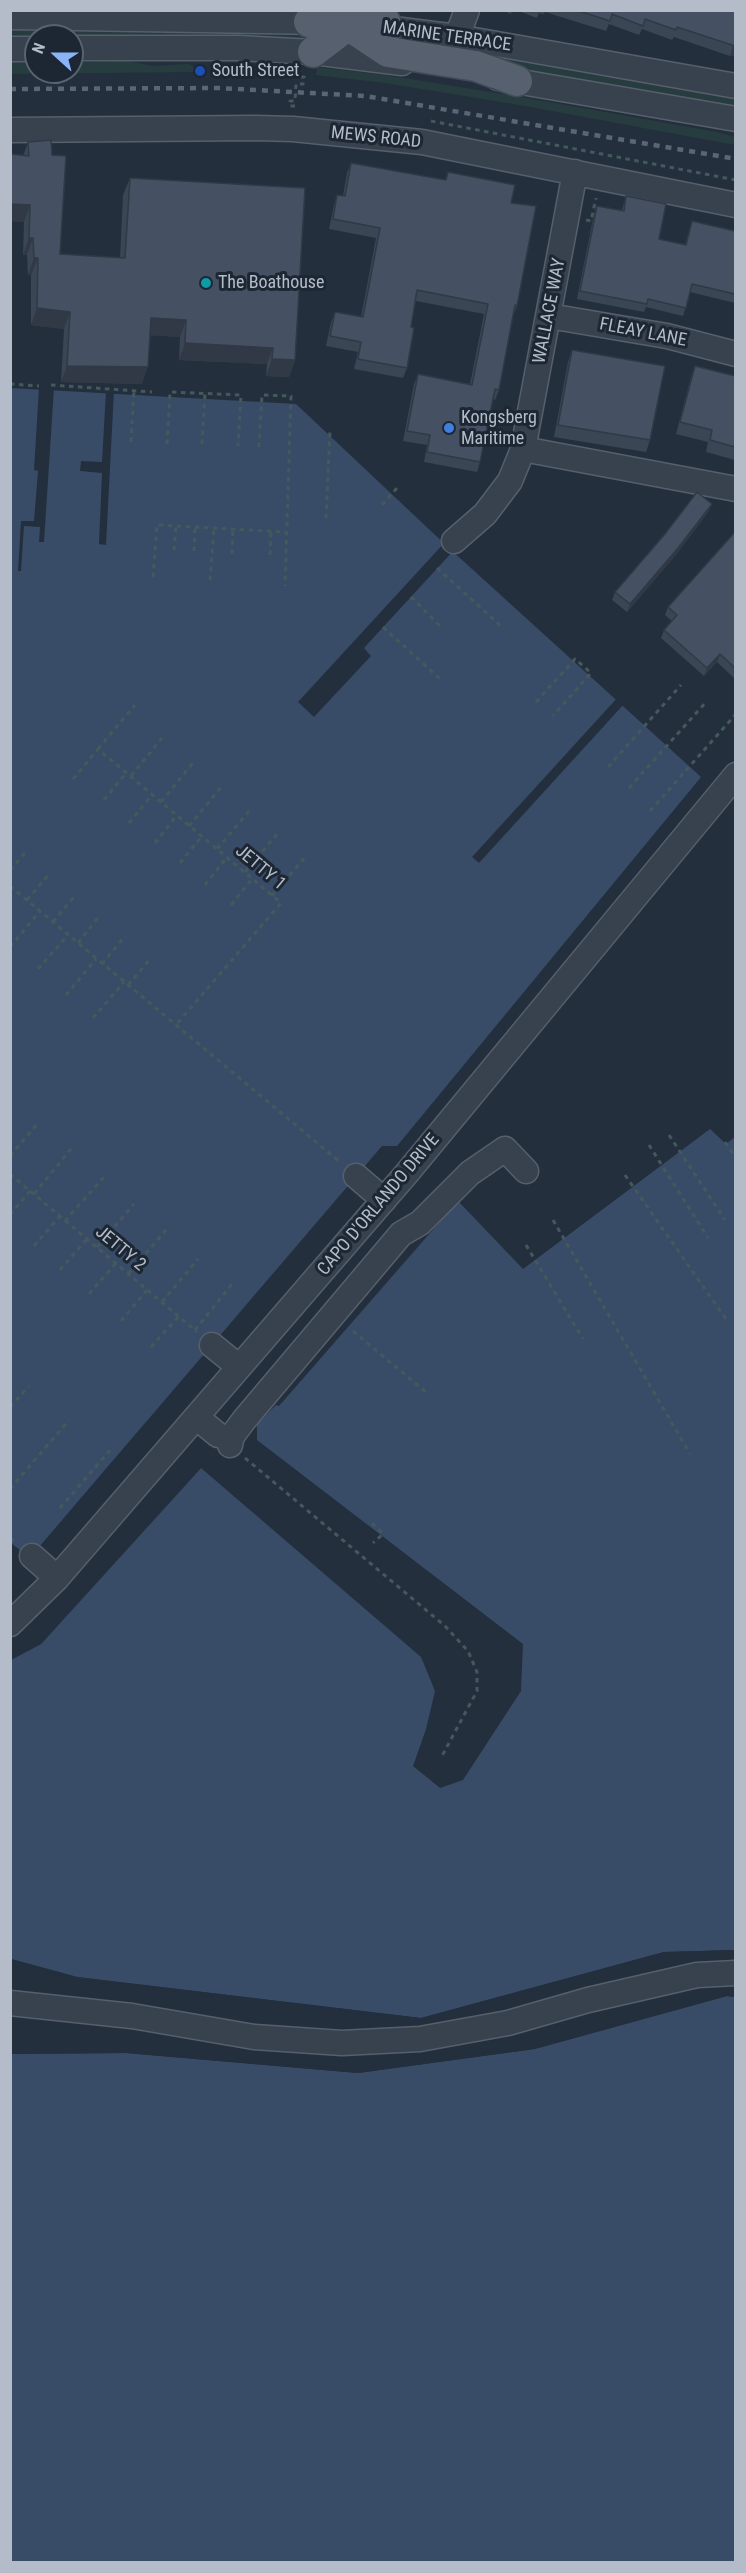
<!DOCTYPE html>
<html>
<head>
<meta charset="utf-8">
<style>
	body { margin:0 }
	#map { position:relative; width:746px; height:2573px; overflow:hidden; background:#242f3e; font-family:"Roboto Condensed",sans-serif }
	canvas { display:block }
	.frame { position:absolute; inset:0; border:12px solid #b4bcc9; pointer-events:none }
	.north { position:absolute; left:24px; top:24px; width:60px; height:60px; box-sizing:border-box; background:#1d2633; border:2px solid #59626f; border-radius:50%; rotate:291deg; font-size:16px; font-weight:700; line-height:24px; text-align:center; color:#b4bcc9 }
	.north::after { content:''; display:block; margin:auto; width:21px; height:27px; background:#8ab4f8; clip-path:polygon(50% 0,100% 100%,50% 72%,0 100%) }
</style>
</head>
<body>
<div id="map">
<canvas width="746" height="2573"></canvas>
<div class="frame"></div>
<div class="north">N</div>
</div>
<script>
const g = document.querySelector('canvas').getContext('2d');
g.lineJoin = 'round';
function fill(path, color) { g.fillStyle = color; g.fill(path, 'evenodd'); }
const toPath = rows => new Path2D(rows.map(r => 'M' + r).join(''));
function strokePath(path, color, width, dash) { g.strokeStyle = color; g.lineWidth = width; g.lineCap = dash ? 'butt' : 'round'; g.setLineDash(dash || []); g.stroke(path); }
function drawText(font, color, halo, rows, align = 'center') {
  g.font = font + ' "Roboto Condensed",sans-serif'; g.lineWidth = 6; g.setLineDash([]); g.textBaseline = 'middle'; g.strokeStyle = halo; g.fillStyle = color; for (const [text, x, y, turn = 0] of rows) {
    g.save(); g.translate(x, y); g.rotate((+turn || 0) * Math.PI / 180); g.textAlign = isNaN(turn) ? turn : align; if (halo) g.strokeText(text, 0, 0); g.fillText(text, 0, 0); g.restore();
  }
}
fill(toPath([
	[10,21,329,27,311,41,72,36,36,36,36,41,11,41],
	[371,30,735,92,735,114,554,81],
	[128,61,153,66,188,64,196,68,195,72,11,74,11,62,36,62,36,72,72,72,72,62],
	[317,67,386,75,527,98,717,132,735,137,735,145,525,106,385,83,316,75]
]), '#263c3f');
fill(toPath([
	[10,388,296,404,450,549,701,777,397,1146,382,1146,28,1560,10,1544],
	[710,1129,726,1144,735,1137,735,1950,664,1952,421,2018,77,1977,11,1959,10,1660,41,1644,201,1468,421,1657,435,1691,426,1729,413,1766,440,1788,463,1780,521,1691,523,1644,257,1440,257,1424,276,1405,279,1406,458,1201,523,1269],
	[727,1996,735,1997,735,2562,11,2562,10,2054,126,2053,358,2073,534,2049]
]), '#394c67');
fill(toPath([
	[39,387,54,388,44,542,39,542,40,527,24,526,21,571,18,571,21,521,34,521,38,471,34,470],
	[106,391,114,391,106,545,99,544,102,473,80,471,81,461,102,462],
	[446,541,455,549,364,648,371,656,314,717,298,702],
	[618,697,625,703,479,863,472,857],
	[147,1421,149,1423,30,1562,27,1562,10,1548,11,1543,30,1558],
	[199,1466,201,1468,41,1644,11,1660,10,1657,39,1642],
	[736,1950,736,1953,665,1955,421,2021,76,1980,10,1962,11,1959,77,1977,421,2018,664,1952],
	[726,1993,736,1994,735,1997,727,1996,535,2049,358,2073,126,2053,11,2054,10,2051,126,2050,357,2070,534,2046]
]), '#242f3e');
const minor = toPath([
	[10,17,326,22],
	[370,26,457,37,736,86],
	[457,37,467,10],
	[72,48,238,48,313,52,402,63],
	[10,49,36,49],
	[498,78,736,119],
	[10,130,255,128,293,129,422,142,736,205],
	[549,316,667,336,736,354],
	[523,449,736,489],
	[454,541,485,514,510,481,523,449,575,172],
	[356,1176,384,1200],
	[212,1345,239,1367],
	[196,1417,218,1435],
	[230,1445,232,1436,244,1420,401,1234,420,1223,470,1173,505,1149,526,1171],
	[32,1556,57,1578],
	[10,1624,57,1578,407,1173,736,775],
	[10,2003,132,2016,254,2037,342,2043,420,2039,508,2023,588,2000,697,1975,736,1973]
]);
const major = toPath([
	[349,10,351,23,355,30,388,52,476,66,517,81],
	[379,10,388,28],
	[309,22,329,10],
	[313,52,351,23,359,10]
]);
strokePath(minor, '#565f6c', 27);
strokePath(major, '#414a57', 33);
strokePath(toPath([
	[295,106,290,106,290,101,295,101,296,84,303,84,304,77,297,77,299,71],
	[431,121,736,180],
	[586,220,591,221,596,198],
	[10,384,39,386],
	[51,385,152,392],
	[131,442,134,390],
	[167,444,170,392,241,395,238,446],
	[202,444,205,393],
	[259,447,262,395,291,396,285,586],
	[382,505,397,488],
	[326,518,330,430],
	[174,550,176,526],
	[194,551,195,527],
	[232,554,233,529],
	[270,555,271,531],
	[437,568,501,626],
	[153,577,157,525,286,532],
	[210,580,214,528],
	[411,597,443,629],
	[383,627,440,679],
	[536,702,575,659,582,665,591,673,553,716],
	[98,749,135,705],
	[608,767,681,685],
	[131,776,162,738],
	[73,779,98,749,281,903,176,1025],
	[629,788,707,701],
	[104,800,126,773],
	[161,802,193,763],
	[650,811,736,714],
	[129,823,152,795],
	[189,826,222,786],
	[155,843,177,815],
	[217,849,250,810],
	[180,863,202,836],
	[10,870,26,852],
	[245,872,278,833],
	[205,885,227,857],
	[10,886,341,1163],
	[272,896,306,856],
	[27,900,50,873],
	[231,905,252,879],
	[53,922,76,894],
	[78,943,100,915],
	[10,947,40,911],
	[102,964,125,936],
	[38,969,68,935],
	[128,985,151,958],
	[66,995,96,959],
	[93,1018,124,982],
	[669,1135,725,1220],
	[725,1142,736,1158],
	[649,1145,708,1238],
	[10,1156,39,1122],
	[10,1174,197,1332],
	[625,1175,726,1319],
	[34,1194,71,1149],
	[10,1215,30,1191],
	[553,1220,690,1454],
	[65,1221,104,1177],
	[526,1245,583,1339],
	[34,1246,60,1216],
	[97,1247,134,1204],
	[60,1270,87,1239],
	[128,1274,167,1229],
	[89,1294,116,1263],
	[162,1302,198,1259],
	[121,1321,147,1290],
	[195,1330,232,1284],
	[353,1331,427,1393],
	[151,1347,179,1316],
	[10,1407,29,1386],
	[245,1458,445,1626,468,1651,477,1672,477,1691,442,1756],
	[10,1489,69,1420],
	[60,1508,111,1449],
	[372,1523,383,1534,373,1543],
	[10,1538,17,1543]
]), '#44595c', 3, [4.5, 4.5]);
strokePath(minor, '#38414e', 24);
strokePath(major, '#56606e', 30);
strokePath(toPath([
	[10,89,219,88,365,96,736,159]
]), '#5a6575', 4.5, [6, 6]);
fill(toPath([
	[501,10,512,10,511,14],
	[516,10,735,10,735,56,730,56,674,37,672,40,642,29,639,35,609,24,606,31,545,12,544,14,539,13,537,18],
	[28,142,60,254,120,258,123,195,130,178,295,360,289,377,266,376,267,364,179,360,180,337,150,335,142,384,61,382,64,329,31,325,31,275,28,275,27,255,23,255,24,222,10,221,10,154,23,156],
	[351,163,445,180,448,172,511,203,517,306,513,316,499,390,495,400,493,399,480,462,477,472,424,462,427,445,403,441,414,384,418,374,470,384,484,314,416,301,411,327,407,368,403,378,354,369,358,352,326,346,331,322,335,312,361,317,376,238,329,229,334,205,337,195,343,195,347,173],
	[626,196,659,239,685,245,692,221,735,231,735,303,690,292,683,316,646,307,644,312,577,299,594,214,597,206,622,210],
	[572,350,650,440,646,452,554,437,568,362],
	[695,366,735,376,735,460,706,452,708,442,676,434,691,377],
	[709,511,675,556,627,612,612,600,615,592],
	[735,532,735,679,717,662,704,676,661,638,664,630,672,621,665,615,668,607]
]), '#3b4654');
fill(toPath([
	[733,46,735,46,735,56,730,56],
	[10,204,30,205,24,222,10,221],
	[29,238,33,238,27,255,23,255],
	[34,258,38,258,31,275,28,275],
	[37,308,70,312,64,329,31,325],
	[151,318,186,320,180,337,145,335],
	[185,343,273,348,267,364,179,360],
	[272,359,295,360,289,377,266,376],
	[67,366,148,367,142,384,61,382],
	[712,504,709,511,675,556,627,612,630,604],
	[720,654,717,662,704,676,707,668]
]), '#303945');
const building = toPath([
	[576,10,735,10,735,46,677,27,676,30,645,19,643,26,612,14,610,21,576,10],
	[51,140,52,155,66,156,60,254,125,258,130,178,305,188,295,360,272,359,273,348,185,343,186,320,151,318,148,367,67,366,70,312,37,308,38,258,34,258,33,238,29,238,30,205,10,204,10,154,29,156,28,142,51,140],
	[351,163,446,180,448,172,515,185,511,203,536,206,517,306,515,305,499,390,495,389,480,462,427,452,430,435,407,431,418,374,472,385,488,304,417,290,411,327,414,328,407,368,358,359,361,342,330,336,335,312,363,317,380,228,333,219,337,195,345,196,351,163],
	[626,196,666,204,659,239,686,245,692,221,735,231,735,294,692,284,686,308,648,299,647,304,580,291,597,206,624,211,626,196],
	[572,350,665,366,650,440,558,425,572,350],
	[695,366,735,376,735,447,710,440,712,430,680,422,695,366],
	[697,492,712,504,678,548,630,604,615,592,665,534,697,492],
	[735,532,735,668,720,654,707,668,664,630,677,615,668,607,735,532]
]);
fill(building, '#455162');
strokePath(building, '#303945', 1.5);
for (const [x, y, r, color] of [
	[200,71,6,"#1a4fb4"],
	[206,283,6,"#0f9aa8"],
	[449,428,6,"#3f7fe0"]
]) { const dot = new Path2D(); dot.arc(x, y, r, 0, 2 * Math.PI); g.fillStyle = color; g.fill(dot); strokePath(dot, '#1d2633', 2); }
drawText('18px', '#b4bcc9', '#1d2633', [
	["MARINE TERRACE",447,37,8],
	["MEWS ROAD",376,138,6],
	["WALLACE WAY",550,311,-79],
	["FLEAY LANE",643,333,11],
	["JETTY 1",260,868,40],
	["CAPO D'ORLANDO DRIVE",379,1205,-50],
	["JETTY 2",120,1249,40]
]);
drawText('18px', '#b4bcc9', '#1d2633', [
	["South Street",212,71],
	["The Boathouse",218,283],
	["Kongsberg",461,418],
	["Maritime",461,439]
], 'left');
</script>
</body>
</html>
